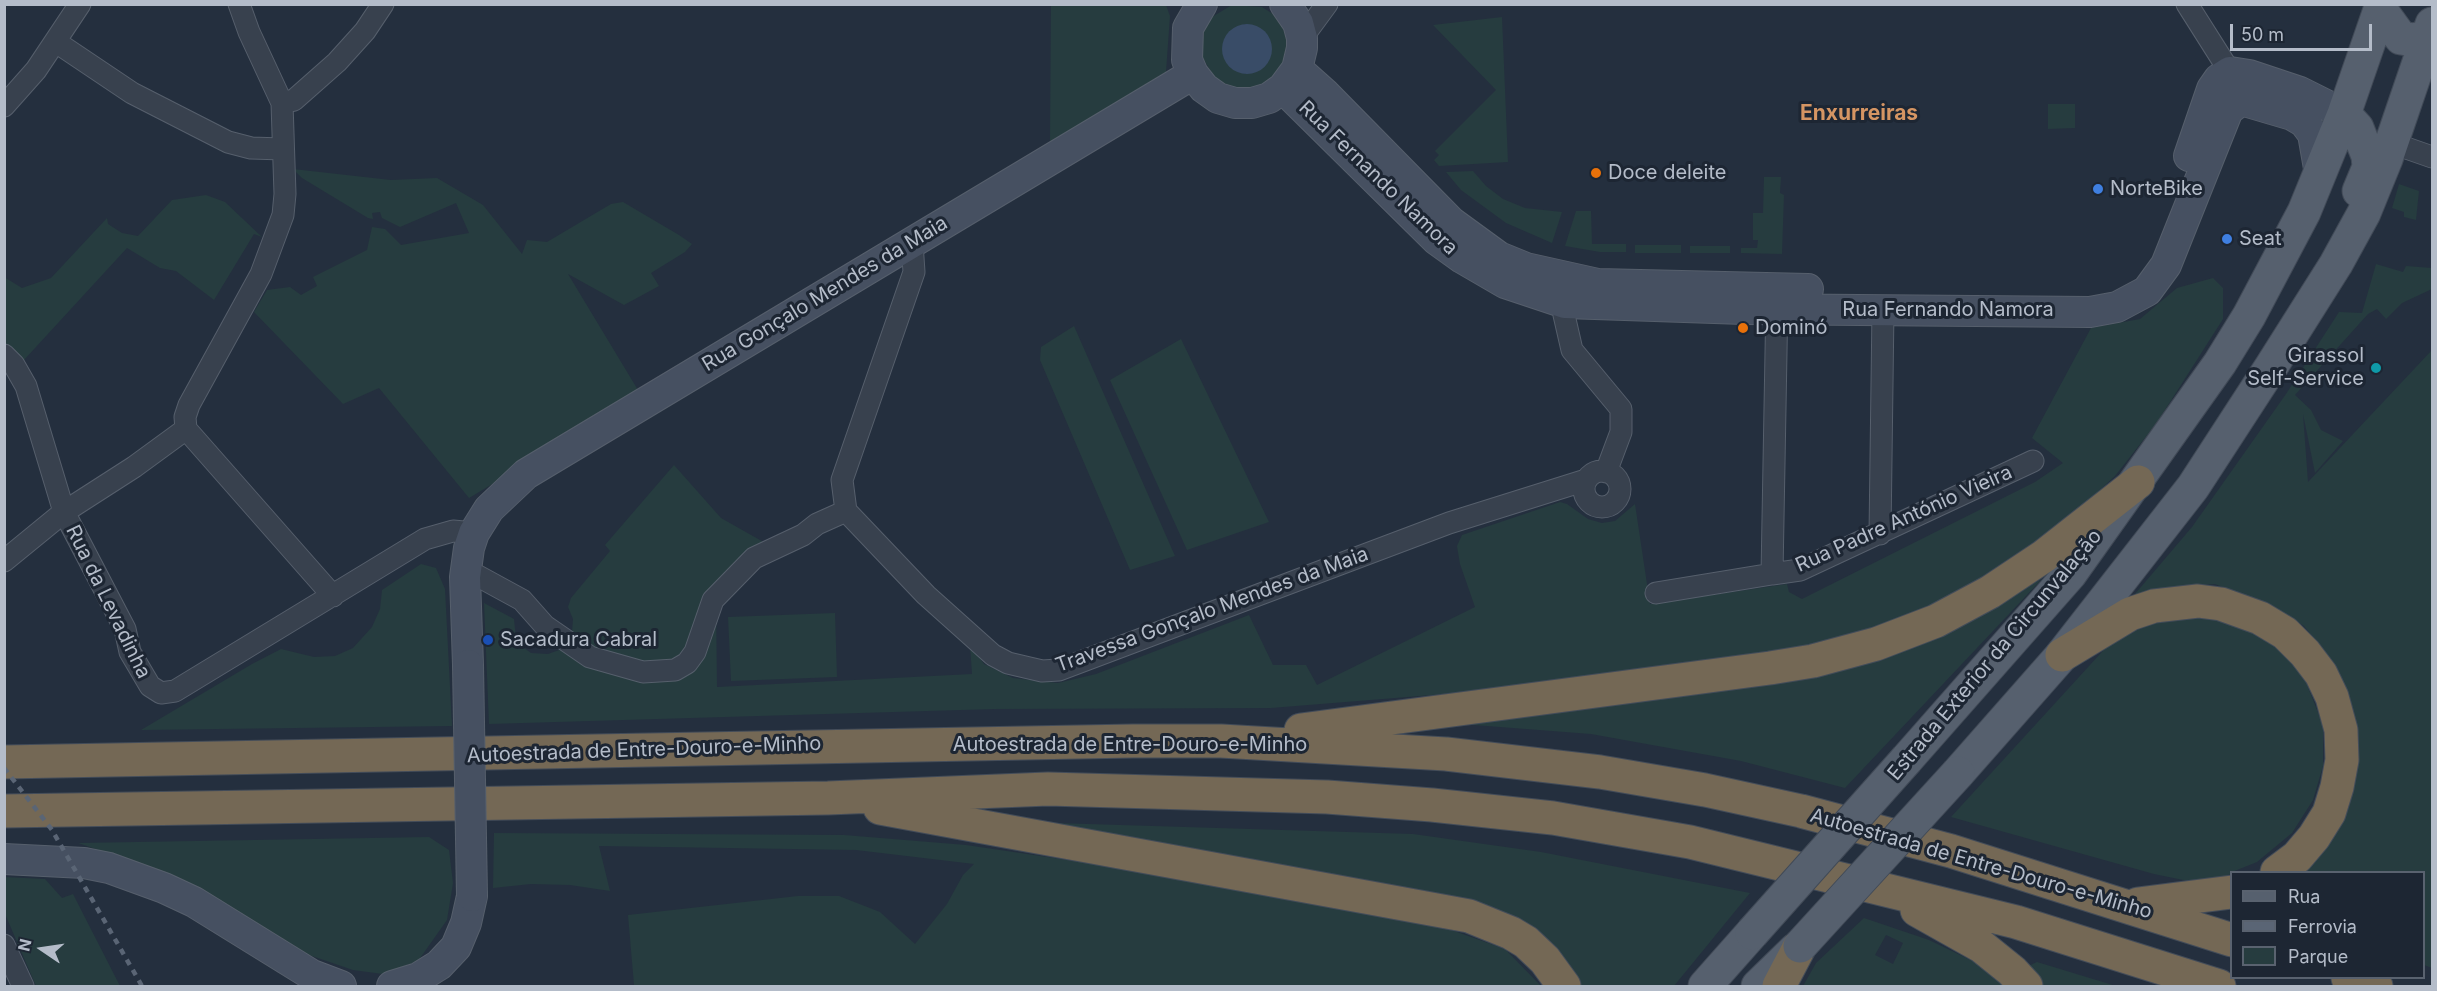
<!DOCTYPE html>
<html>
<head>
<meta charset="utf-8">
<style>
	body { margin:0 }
	#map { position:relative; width:2437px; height:991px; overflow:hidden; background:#242f3e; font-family:Inter,sans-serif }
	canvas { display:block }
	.frame { position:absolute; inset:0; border:6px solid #b4bcc9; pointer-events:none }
	.legend { position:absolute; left:2230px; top:871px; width:195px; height:108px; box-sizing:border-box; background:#1d2633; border:2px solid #59626f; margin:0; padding:8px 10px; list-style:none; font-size:18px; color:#b4bcc9 }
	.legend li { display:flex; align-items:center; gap:12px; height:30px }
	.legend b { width:30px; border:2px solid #59626f }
	.north { position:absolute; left:12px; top:919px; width:60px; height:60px; -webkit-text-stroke:4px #1d2633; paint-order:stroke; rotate:283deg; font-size:16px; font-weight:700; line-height:24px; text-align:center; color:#b4bcc9 }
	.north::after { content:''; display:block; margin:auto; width:21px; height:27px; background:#b4bcc9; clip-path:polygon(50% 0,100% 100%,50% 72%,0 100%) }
	.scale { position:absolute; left:2230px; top:24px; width:142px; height:27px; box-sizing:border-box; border:3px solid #b4bcc9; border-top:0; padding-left:8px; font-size:18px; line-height:21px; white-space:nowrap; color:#b4bcc9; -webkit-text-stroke:4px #1d2633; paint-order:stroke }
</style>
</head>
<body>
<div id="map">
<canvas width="2437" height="991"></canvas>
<div class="frame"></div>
<ul class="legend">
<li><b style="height:8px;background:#56606e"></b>Rua</li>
<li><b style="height:8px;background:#5a6575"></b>Ferrovia</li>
<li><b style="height:16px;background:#263c3f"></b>Parque</li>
</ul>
<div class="north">N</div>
<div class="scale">50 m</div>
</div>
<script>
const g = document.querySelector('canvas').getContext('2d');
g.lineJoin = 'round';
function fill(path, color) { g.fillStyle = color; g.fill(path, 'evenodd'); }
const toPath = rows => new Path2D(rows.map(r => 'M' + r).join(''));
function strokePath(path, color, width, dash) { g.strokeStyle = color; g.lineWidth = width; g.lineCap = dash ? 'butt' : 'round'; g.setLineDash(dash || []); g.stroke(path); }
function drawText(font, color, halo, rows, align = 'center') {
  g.font = font + ' Inter,sans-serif'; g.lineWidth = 6; g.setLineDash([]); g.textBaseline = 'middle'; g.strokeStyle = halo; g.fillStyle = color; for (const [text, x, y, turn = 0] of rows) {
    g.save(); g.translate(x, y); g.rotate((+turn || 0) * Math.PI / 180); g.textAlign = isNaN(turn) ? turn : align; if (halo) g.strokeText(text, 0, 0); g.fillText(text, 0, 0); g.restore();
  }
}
fill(toPath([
	[1051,5,1166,5,1170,16,1166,72,1050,143],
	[1232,5,1262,7,1273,14,1282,26,1287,41,1286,55,1280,69,1270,80,1257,87,1242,89,1227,86,1215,78,1201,55,1204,28,1212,17],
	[1245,24,1246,74,1231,68,1223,54,1230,32],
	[1502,17,1508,162,1439,166,1434,160,1439,155,1435,151,1496,90,1433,25],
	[2048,104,2075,104,2075,128,2048,129],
	[293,169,391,180,437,178,483,205,522,254,527,240,547,242,611,204,623,202,679,235,692,244,685,252,651,273,659,286,624,305,568,274,641,395,469,498,379,388,343,404,254,312,267,290,290,287,301,295,317,286,313,277,367,250,372,227,385,229,401,245,469,233,456,203,400,227,382,218,380,212,372,213,373,219,368,218,302,178],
	[1473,171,1486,186,1503,199,1525,208,1562,212,1552,243,1506,223,1461,190,1446,172],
	[1764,177,1781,177,1780,193,1784,195,1782,254,1741,253,1741,248,1757,248,1758,240,1753,240,1753,213,1763,213],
	[2399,184,2419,191,2416,220,2404,217,2404,212,2392,208],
	[206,195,225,202,262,237,254,234,214,300,176,271,160,268,127,248,24,360,5,344,4,277,22,288,51,278,107,218,108,224,122,233,138,236,172,200],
	[1576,211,1591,211,1592,244,1626,244,1626,252,1600,252,1565,246],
	[1635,245,1681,245,1681,253,1635,253],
	[1690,246,1730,246,1730,253,1690,253],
	[2376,264,2403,272,2406,266,2432,268,2432,289,2402,303,2386,319,2377,309,2368,314,2295,395,2311,410,2321,430,2343,441,2315,473,2303,414,2308,482,2432,350,2432,968,2424,965,2424,872,2304,872,2331,838,2349,807,2355,749,2334,663,2304,626,2281,611,2215,584,2170,587,2129,601,2192,527,2286,394,2339,312,2362,313],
	[2213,278,2223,288,2223,319,2156,424,2115,476,2035,550,1943,604,1874,633,1794,653,1482,691,1271,708,995,709,489,724,484,603,514,619,516,638,520,645,531,653,548,654,562,649,667,677,716,602,717,687,972,674,970,645,984,664,1013,678,1058,683,1096,674,1249,615,1273,665,1306,665,1317,685,1475,607,1460,564,1457,546,1462,535,1560,502,1567,504,1588,519,1602,523,1615,521,1635,504,1650,604,1787,584,1789,592,1802,599,2035,482,2063,463,2032,438,2091,328,2140,319,2177,288],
	[1074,326,1175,556,1130,570,1040,360,1041,347],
	[1181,339,1269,522,1187,550,1110,380],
	[674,465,721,518,767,544,683,658,655,668,591,651,572,632,573,619,568,607,571,598,610,551,605,545],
	[421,564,436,568,445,589,452,726,141,730,252,664,281,649,314,657,335,656,353,648,372,627,380,609,382,590],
	[2042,579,1845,788,1741,761,1591,734,1435,722,1906,649],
	[835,613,837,677,731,681,728,617],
	[2163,616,2232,619,2284,649,2304,677,2323,725,2323,766,2313,800,2292,833,2257,862,2232,872,2224,879,2193,882,2154,874,1951,817,2111,642],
	[1023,822,1413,834,1541,852,1750,893,1674,986,1574,986,1549,945],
	[494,833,844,835,966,845,1176,876,1440,926,1505,949,1541,986,645,986,634,985,628,915,798,896,839,896,880,912,915,944,947,904,963,875,974,864,856,850,599,846,610,891,570,885,531,884,493,888],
	[429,837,449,850,453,883,447,920,418,961,383,974,353,970,309,955,200,888,157,870,78,843],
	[5,877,45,879,62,898,73,894,120,986,36,986,5,914],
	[1864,918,1929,940,1983,966,2006,986,1803,986,1816,963],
	[1886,935,1903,943,1893,964,1875,955],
	[2037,962,2116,986,2037,986,2024,968]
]), '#263c3f');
fill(toPath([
	'1222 49a25 25 0 1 1 50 0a25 25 0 1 1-50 0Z'
]), '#394c67');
const street = toPath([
	[239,4,249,32,282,103,285,194,283,215,261,274,189,405,185,417,186,429,333,596],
	[2187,4,2230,72],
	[1302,38,1327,4],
	[56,42,132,93,228,142,251,148,283,149],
	[282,103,294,100,337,62,365,31,383,4],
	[4,106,36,70,80,4],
	[2392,143,2432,157],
	[912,243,914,272,842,480,846,511,926,595,993,655,1008,663,1042,671,1059,670,1449,523,1586,480],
	[1777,297,1772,574,1800,570,2033,461],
	[1565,303,1564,315,1572,350,1621,409,1621,432,1606,472],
	[4,355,14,365,26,386,64,512,125,629,130,652,150,686,161,693,175,691,425,539,453,531,474,533],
	'1584 489a18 18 0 1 1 36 0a18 18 0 1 1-36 0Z',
	[1880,534,1883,309],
	[4,561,64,512,134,467,186,429],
	[465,577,478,576,522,600,545,626,590,657,643,672,675,670,687,663,695,652,713,600,754,558,803,535,817,524,846,511],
	[1656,593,1772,574],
	[4,945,23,986]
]);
const secondary = toPath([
	[1202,4,1188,28,1187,60,1193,74,1204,88,1218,98,1235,103,1252,103,1269,98,1283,88,1297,69,1302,48,1302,38,1298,23,1285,4],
	[1297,69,1325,94,1451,222,1499,257,1526,268,1598,284,1808,289],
	[2230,72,2249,75,2300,92,2344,114],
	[1283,88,1437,240,1462,258,1505,283,1565,303,1744,309,2090,312,2117,307,2147,291,2166,265,2228,110,2241,100],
	[2241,100,2292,115,2304,122,2313,134,2320,174],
	[2189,156,2212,89,2219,79,2230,72],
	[468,665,465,577,469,548,474,533,489,509,526,474,1193,74],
	[4,859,84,863,109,868,164,888,194,902,312,975,341,986],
	[392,986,418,978,439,965,456,947,466,923,472,896]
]);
const primary = toPath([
	[2380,9,2401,38,2414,40,2429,36],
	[2344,114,2357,128,2368,156,2369,167,2359,191],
	[1907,759,2070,574,2220,363,2249,316,2304,212,2344,114,2382,4],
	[1958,773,2062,655,2193,487,2271,367,2336,264,2364,213,2386,159,2432,24],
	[1705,986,1752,933],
	[1758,986,1795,950]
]);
const highway = toPath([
	[2062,655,2130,614,2154,606,2198,601,2221,604,2260,618,2285,633,2305,653,2321,674,2332,697,2341,730,2342,760,2337,787,2329,813,2314,837,2297,857,2277,872],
	[1301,730,1770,668,1813,661,1876,644,1936,621,1990,592,2044,556,2138,482],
	[4,762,1133,741,1221,741,1446,754,1600,772,1705,790,1801,811,1951,851,2232,940],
	[880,808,1469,916,1511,933,1526,942,1545,960,1564,986],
	[4,811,828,798,1048,789,1327,797,1432,805,1553,818,1690,842,2016,922,2219,986],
	[2138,904,2232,892],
	[1917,910,1981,946,2012,971,2026,986],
	[2348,978,2376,986],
	[1779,986,1800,946]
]);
strokePath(street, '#565f6c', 23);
strokePath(secondary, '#565f6c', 32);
strokePath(primary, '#414a57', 35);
strokePath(highway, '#434c59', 35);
strokePath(street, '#38414e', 21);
strokePath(secondary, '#465061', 30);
strokePath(primary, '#56606e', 33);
strokePath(highway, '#746855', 33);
strokePath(toPath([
	[4,768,52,830,142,986]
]), '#5a6575', 4.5, [6, 6]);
const secondaryBridge = toPath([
	[468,665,472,896]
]);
const primaryBridge = toPath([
	[1752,933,1907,759],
	[1800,946,1958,773]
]);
strokePath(secondaryBridge, '#565f6c', 32, []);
strokePath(primaryBridge, '#414a57', 35, []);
strokePath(secondaryBridge, '#465061', 30);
strokePath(primaryBridge, '#56606e', 33);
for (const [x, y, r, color] of [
	[1596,173,6,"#e8710a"],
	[2098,189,6,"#3f7fe0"],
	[2227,239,6,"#3f7fe0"],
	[1743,328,6,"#e8710a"],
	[2376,368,6,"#0f9aa8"],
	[488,640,6,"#1a4fb4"]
]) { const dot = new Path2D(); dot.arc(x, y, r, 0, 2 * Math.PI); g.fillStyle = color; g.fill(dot); strokePath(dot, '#1d2633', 2); }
drawText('20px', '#b4bcc9', '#1d2633', [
	["Doce deleite",1608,173],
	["NorteBike",2110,189],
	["Seat",2239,239],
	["Dominó",1755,328],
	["Girassol",2364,356,"right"],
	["Self-Service",2364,379,"right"],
	["Sacadura Cabral",500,640]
], 'left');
drawText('20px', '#b4bcc9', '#1d2633', [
	["Rua Fernando Namora",1378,178,44],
	["Rua Gonçalo Mendes da Maia",825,294,-31],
	["Rua Fernando Namora",1948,310],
	["Rua Padre António Vieira",1904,519,-24],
	["Rua da Levadinha",108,602,64],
	["Travessa Gonçalo Mendes da Maia",1212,610,-20],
	["Estrada Exterior da Circunvalação",1995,655,-50],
	["Autoestrada de Entre-Douro-e-Minho",1130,745],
	["Autoestrada de Entre-Douro-e-Minho",644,750,-2],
	["Autoestrada de Entre-Douro-e-Minho",1981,864,16]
]);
drawText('bold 21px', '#d59563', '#1d2633', [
	["Enxurreiras",1859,114]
]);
</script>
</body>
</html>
